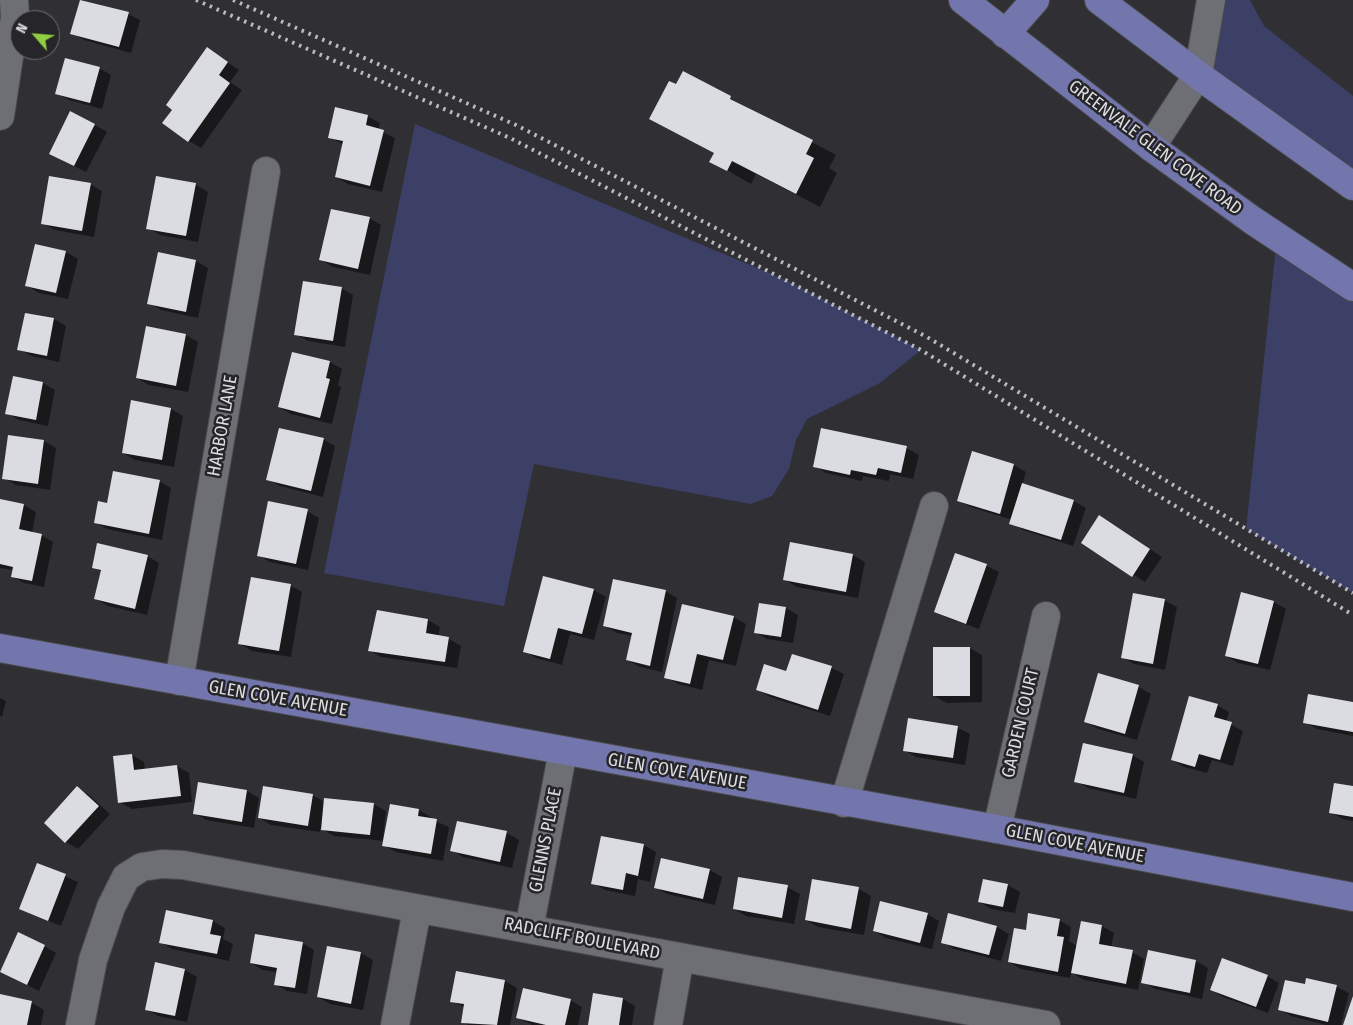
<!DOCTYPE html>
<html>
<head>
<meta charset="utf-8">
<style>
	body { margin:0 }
	#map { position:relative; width:1353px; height:1025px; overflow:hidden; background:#303034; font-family:"Fira Sans Condensed",sans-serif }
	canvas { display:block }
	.north { position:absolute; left:10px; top:10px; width:50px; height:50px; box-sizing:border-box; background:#26262a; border:1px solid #6f6f73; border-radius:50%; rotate:297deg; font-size:14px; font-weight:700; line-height:20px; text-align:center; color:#dddde0 }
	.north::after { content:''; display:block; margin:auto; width:18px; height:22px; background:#90cd40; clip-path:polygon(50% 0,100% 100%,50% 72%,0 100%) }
</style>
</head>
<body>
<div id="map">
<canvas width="1353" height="1025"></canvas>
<div class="north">N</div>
</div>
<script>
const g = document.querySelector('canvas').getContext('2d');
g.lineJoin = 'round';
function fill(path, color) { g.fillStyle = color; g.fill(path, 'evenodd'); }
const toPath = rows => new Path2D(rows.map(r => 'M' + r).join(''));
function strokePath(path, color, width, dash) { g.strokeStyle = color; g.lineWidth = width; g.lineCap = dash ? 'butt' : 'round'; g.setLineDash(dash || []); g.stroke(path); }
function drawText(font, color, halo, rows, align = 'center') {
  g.font = font + ' "Fira Sans Condensed",sans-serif'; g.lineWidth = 5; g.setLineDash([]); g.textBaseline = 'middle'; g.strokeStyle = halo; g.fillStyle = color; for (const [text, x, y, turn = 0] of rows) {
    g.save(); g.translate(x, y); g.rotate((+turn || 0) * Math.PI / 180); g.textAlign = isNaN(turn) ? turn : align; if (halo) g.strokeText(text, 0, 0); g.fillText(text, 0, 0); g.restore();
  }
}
fill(toPath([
	[1211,0,1250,0,1264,26,1353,96,1353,186,1198,75],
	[415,124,788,281,921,350,880,383,807,419,796,440,789,469,772,496,751,504,534,464,504,606,324,573],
	[1277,237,1353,287,1353,593,1246,529]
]), '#3c3f66');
fill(toPath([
	[128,14,140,20,131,53,84,40,72,33],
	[208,49,239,70,230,82,242,90,201,148,189,141,174,110],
	[99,68,111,75,102,109,69,100,57,93],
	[683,73,836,155,829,168,837,173,820,207,756,174,751,184,711,161,715,153],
	[367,116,380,123,378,130,395,138,382,192,348,184,336,177,344,145,329,137],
	[95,125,107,132,86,172,62,160],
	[90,184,102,191,94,237,55,230,42,223],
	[196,185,208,192,198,242,160,235,148,228],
	[369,218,381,225,370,275,333,267,321,260],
	[66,252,78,259,68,299,39,293,27,286],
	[159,254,196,261,208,268,198,318,161,310,149,303],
	[341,288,353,295,345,347,308,341,295,334],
	[26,314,54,319,66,326,59,362,31,356,19,349],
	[147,327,186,335,198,342,188,392,149,385,137,378],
	[293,353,330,362,342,369,338,385,341,387,332,424,291,414,279,407],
	[14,377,43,383,55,390,48,426,19,420,7,413],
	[132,402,171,409,183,416,174,467,135,460,123,453],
	[9,436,44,441,56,448,50,490,16,485,4,478],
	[323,439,335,446,323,497,280,486,268,479],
	[907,448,919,455,913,479,890,474,889,481,863,476,862,481,826,473,814,466],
	[973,453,1014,465,1026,472,1022,485,1074,501,1086,508,1073,546,1023,530,1011,523,1012,520,971,507,958,501],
	[159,481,171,488,162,540,107,529,95,522,108,504],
	[0,500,24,505,36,512,32,533,41,535,53,542,44,587,24,583,12,576,13,570,0,568],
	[307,511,319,518,308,570,270,562,258,555],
	[1112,524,1162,557,1145,582,1083,542],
	[791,544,853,555,865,562,858,598,797,587,785,580],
	[956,555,987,566,999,572,979,629,948,618,936,612],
	[147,556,159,563,147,615,108,606,96,599,102,572,93,567],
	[290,585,302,592,291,657,252,651,240,644],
	[594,590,606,597,594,640,570,634,562,665,536,658,524,651],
	[665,591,677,598,662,672,640,667,627,660,632,636,617,633,605,626],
	[1164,600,1177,607,1165,670,1134,664,1122,657],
	[1274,602,1286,609,1270,670,1238,663,1226,656],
	[786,608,798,615,793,643,767,639,755,632],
	[378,612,428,620,440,627,438,637,449,639,461,646,457,668,381,657,369,650],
	[733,617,746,624,736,666,709,660,702,690,678,684,666,677],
	[970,648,982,655,982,702,947,703,934,696],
	[793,655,832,668,844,674,830,716,770,697,758,690,787,673],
	[1099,675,1139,687,1151,694,1137,740,1098,729,1086,722],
	[0,698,6,701,2,717,0,716],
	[1353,703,1353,736,1317,729,1305,722],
	[1217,705,1229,712,1226,722,1243,731,1233,766,1212,760,1207,773,1184,767,1172,760],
	[958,728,970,734,965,765,916,757,904,750],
	[132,755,144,762,145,770,177,766,189,773,192,802,132,809,119,802],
	[1132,755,1144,762,1136,799,1088,788,1076,781],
	[1353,787,1353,821,1343,819,1330,812],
	[77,788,89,795,110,814,78,849,66,842,45,823],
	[247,791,259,798,254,828,206,820,194,813],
	[312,795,325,802,373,804,386,811,383,839,385,839,419,810,431,817,430,819,449,827,443,861,396,852,383,845,384,841,334,836,320,828,320,832,271,825,259,818],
	[507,833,519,840,512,868,463,857,451,850],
	[644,845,656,852,650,882,638,879,635,896,605,890,593,883],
	[38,864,78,882,61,926,20,909],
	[710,870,722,877,715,905,667,894,655,887],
	[1008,885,1020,892,1015,913,991,909,979,902],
	[787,887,800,894,794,924,746,916,734,909],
	[859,889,871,896,864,935,818,927,806,920],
	[166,912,213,921,225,928,223,939,233,944,229,961,172,949,160,942],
	[927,914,939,921,932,949,886,938,874,931],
	[1059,920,1071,927,1069,941,1077,946,1082,922,1102,926,1114,933,1111,948,1132,952,1144,959,1138,990,1084,980,1071,972,1070,978,1021,969,1009,962,1027,931],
	[997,927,1009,934,1001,961,954,949,942,942],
	[302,943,314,950,307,994,287,991,275,984,277,972,263,970,251,963],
	[44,946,56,953,39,991,13,978],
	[1149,952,1196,961,1208,968,1202,999,1155,989,1143,982],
	[361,953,373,960,363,1010,330,1004,318,997],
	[156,964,185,970,197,977,187,1022,158,1016,146,1009],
	[457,973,505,981,517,988,510,1025,468,1025,463,1022,465,1008,452,1001],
	[1267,976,1279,983,1268,1013,1223,997,1211,990],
	[1307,979,1337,987,1349,993,1341,1025,1326,1025,1291,1016,1279,1009,1306,986],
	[594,994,623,999,635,1006,632,1025,589,1025],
	[0,996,32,1003,44,1010,41,1025,0,1025],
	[570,1000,582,1007,578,1025,532,1025,517,1017]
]), '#0007');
fill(toPath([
	[80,0,129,12,119,47,70,34],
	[207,47,228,62,219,75,230,83,188,142,162,123,172,110,166,105],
	[65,58,100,67,90,103,55,94],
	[683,71,731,96,730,99,813,140,806,154,814,158,796,194,732,161,727,171,709,162,714,153,649,119,669,81,676,84],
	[335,107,368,115,366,125,384,130,370,186,335,177,343,141,328,138],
	[70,111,95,124,74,166,49,154],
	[49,176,91,183,82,231,41,224],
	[156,176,196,183,186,236,146,229],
	[331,209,370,217,358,269,319,260],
	[35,244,66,251,56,293,25,286],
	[158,252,196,260,186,312,147,304],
	[303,281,342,287,333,341,294,335],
	[25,313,54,318,47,356,17,350],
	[146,326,186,334,176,386,136,378],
	[292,352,330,361,326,378,330,379,320,418,278,407],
	[13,376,43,382,36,420,5,414],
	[131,400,171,408,162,460,122,453],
	[279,428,324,438,311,491,266,480],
	[821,428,907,446,901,473,878,468,876,475,851,470,850,475,813,467],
	[8,435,44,440,38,484,2,479],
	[972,451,1014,464,1000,514,957,501],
	[113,471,160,480,149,534,94,523,98,501,107,503],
	[1022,483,1074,500,1061,540,1009,524],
	[0,499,24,504,19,529,42,534,32,581,11,577,13,567,0,564],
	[268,501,308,509,296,564,257,556],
	[1099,515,1150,549,1132,577,1081,543],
	[790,542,853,554,846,592,783,580],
	[97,543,148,555,135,609,94,599,101,570,92,568],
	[955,553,987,564,966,624,934,612],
	[543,576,594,589,582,634,558,628,550,659,523,652],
	[251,577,291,584,279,651,238,644],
	[613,579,666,590,650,666,626,660,632,633,603,626],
	[1241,592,1274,601,1258,664,1225,656],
	[1133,593,1165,599,1153,664,1121,658],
	[759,603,786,607,781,637,754,633],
	[682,604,734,616,723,660,697,654,690,684,664,678],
	[377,610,428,619,426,633,449,637,445,662,368,651],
	[933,647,970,647,970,696,933,696],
	[792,654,832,666,818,710,756,690,764,664,786,671],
	[1098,673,1139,685,1125,734,1084,722],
	[1308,694,1353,702,1353,732,1303,723],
	[1189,696,1218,704,1214,717,1232,722,1220,760,1199,754,1195,767,1171,760],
	[908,718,958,726,953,758,903,751],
	[1083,743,1133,754,1124,793,1074,782],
	[132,754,134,770,177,765,181,796,118,803,113,756],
	[198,782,247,790,242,822,193,814],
	[1334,783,1353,786,1353,817,1329,813],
	[77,786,99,806,65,843,44,823],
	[263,786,313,794,308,826,258,818],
	[324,798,374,803,370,835,321,830],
	[390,804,419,809,418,816,437,819,431,854,382,846],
	[457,821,507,831,500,862,450,851],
	[601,836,644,844,638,876,626,873,623,890,591,884],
	[661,858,710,869,703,899,654,888],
	[37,863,66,874,48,921,19,909],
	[738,877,788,885,782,918,733,909],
	[812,879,859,887,851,929,805,920],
	[983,879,1008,884,1003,907,978,902],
	[880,901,928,913,920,943,873,931],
	[166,910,213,920,210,934,221,936,217,954,159,943],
	[948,913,997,926,989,955,941,943],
	[1028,913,1060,919,1057,936,1064,937,1058,972,1008,962,1014,928,1026,930],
	[1081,921,1102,925,1099,944,1133,950,1126,984,1071,973],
	[18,932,45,945,27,985,0,972],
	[255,934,303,942,295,988,274,985,277,968,250,963],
	[327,946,361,952,351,1004,317,997],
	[1148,950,1196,960,1190,993,1141,983],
	[1222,958,1268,975,1256,1007,1210,990],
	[155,962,185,969,175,1016,145,1010],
	[456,971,505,980,497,1025,461,1023,464,1004,450,1002],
	[1306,978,1337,985,1328,1022,1278,1010,1285,980,1305,984],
	[523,988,571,999,565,1025,546,1025,516,1018],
	[593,993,623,998,619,1025,588,1025],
	[0,994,32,1001,27,1025,0,1025],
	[1353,996,1353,1025,1343,1025]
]), '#dbdce2');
const minor = toPath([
	[0,116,15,17,14,0],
	[1151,147,1198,75,1211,0],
	[179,681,266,171],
	[844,803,934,506],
	[997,829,1046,616],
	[529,929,563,751],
	[80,1025,93,960,111,907,126,877,142,867,162,864,183,865,1046,1025],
	[395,1025,417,910],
	[668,1025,680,957]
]);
const major = toPath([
	[963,0,1151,147,1252,220,1353,287],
	[1099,0,1198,75,1353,186],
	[1005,34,1035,0],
	[0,648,997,829,1353,897]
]);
strokePath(minor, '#4b4b4f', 30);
strokePath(major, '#4b4b4f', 30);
strokePath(minor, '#6e6f74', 28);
strokePath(major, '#7376ac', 28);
strokePath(toPath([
	[196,0,510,138,921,350,1353,615],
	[233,0,516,125,927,337,1353,593]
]), '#bbbbbe', 4, [2.5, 5]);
drawText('18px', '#dddde0', '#26262a', [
	["GREENVALE GLEN COVE ROAD",1155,148,37],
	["HARBOR LANE",223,426,-80],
	["GLEN COVE AVENUE",278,699,10],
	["GARDEN COURT",1021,723,-77],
	["GLEN COVE AVENUE",677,772,10],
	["GLENNS PLACE",546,840,-79],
	["GLEN COVE AVENUE",1075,844,11],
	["RADCLIFF BOULEVARD",582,939,11]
]);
</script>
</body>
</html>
